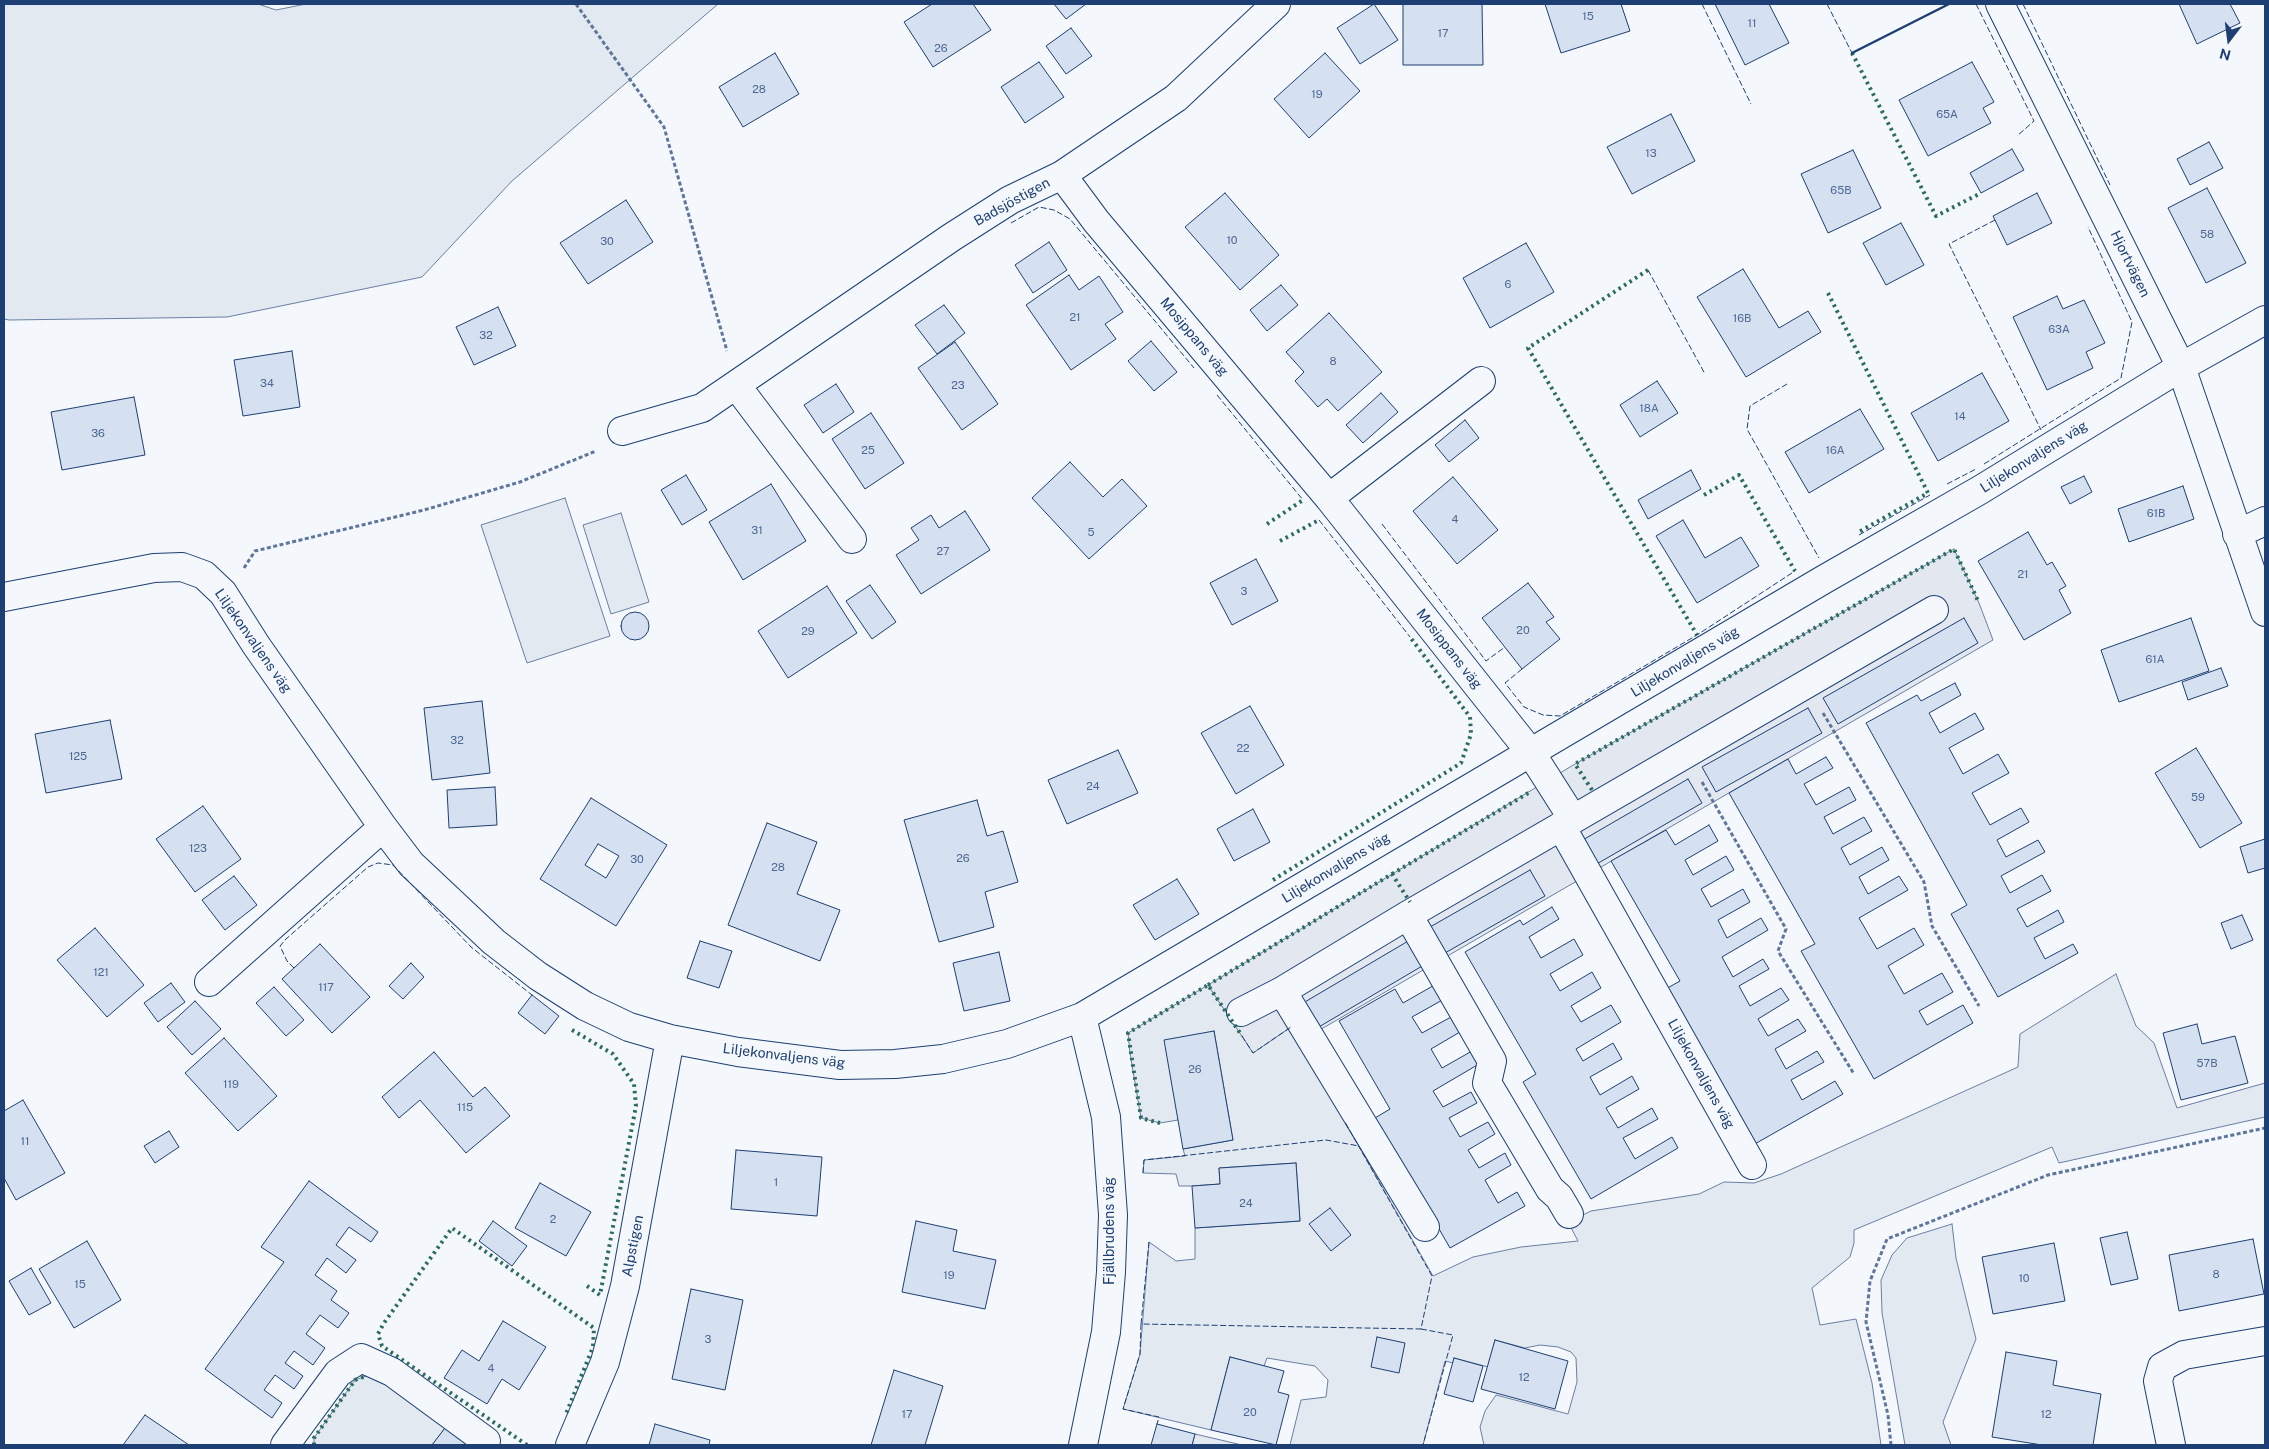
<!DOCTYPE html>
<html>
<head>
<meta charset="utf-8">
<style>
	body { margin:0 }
	#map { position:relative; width:2269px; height:1449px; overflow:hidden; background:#f4f7fb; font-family:"Public Sans",sans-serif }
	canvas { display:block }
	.frame { position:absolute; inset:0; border:5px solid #1d3f73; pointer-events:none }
	.north { position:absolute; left:2204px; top:15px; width:50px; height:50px; -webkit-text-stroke:4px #f4f7fb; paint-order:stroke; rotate:195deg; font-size:14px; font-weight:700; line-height:20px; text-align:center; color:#1d3f73 }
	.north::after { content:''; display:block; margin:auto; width:18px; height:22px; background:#1d3f73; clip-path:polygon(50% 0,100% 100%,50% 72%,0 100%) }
</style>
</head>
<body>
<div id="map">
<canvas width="2269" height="1449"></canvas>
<div class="frame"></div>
<div class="north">N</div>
</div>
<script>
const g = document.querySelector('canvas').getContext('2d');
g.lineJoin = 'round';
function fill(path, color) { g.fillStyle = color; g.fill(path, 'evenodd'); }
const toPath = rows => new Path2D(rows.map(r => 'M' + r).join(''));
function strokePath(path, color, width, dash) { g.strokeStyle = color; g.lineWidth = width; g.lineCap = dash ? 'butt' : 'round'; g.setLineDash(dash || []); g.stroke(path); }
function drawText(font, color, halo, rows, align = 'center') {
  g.font = font + ' "Public Sans",sans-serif'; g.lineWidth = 4; g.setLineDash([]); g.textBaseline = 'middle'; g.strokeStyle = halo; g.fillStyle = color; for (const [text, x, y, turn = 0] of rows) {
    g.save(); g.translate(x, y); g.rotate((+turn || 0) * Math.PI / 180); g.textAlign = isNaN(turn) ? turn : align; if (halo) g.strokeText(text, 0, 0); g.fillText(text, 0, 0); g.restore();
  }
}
const green = toPath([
	[4,4,258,4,276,10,306,4,718,4,512,181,422,277,227,317,9,320,4,319,4,4],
	[565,498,610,636,527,663,481,525,565,498],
	[621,513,649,602,611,614,583,525,621,513],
	[2116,974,2136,1026,2154,1043,2177,1108,2265,1083,2265,1117,2059,1163,2052,1147,1854,1230,1854,1243,1850,1257,1812,1288,1820,1325,1856,1319,1872,1383,1881,1445,1484,1445,1480,1427,1485,1411,1496,1395,1568,1414,1577,1382,1576,1358,1571,1352,1558,1347,1540,1345,1525,1348,1495,1340,1488,1367,1454,1358,1453,1363,1445,1361,1423,1445,1290,1445,1301,1400,1326,1397,1328,1380,1315,1366,1267,1358,1264,1366,1230,1357,1211,1430,1123,1409,1140,1354,1149,1242,1176,1261,1195,1259,1195,1228,1300,1221,1296,1163,1219,1168,1220,1184,1192,1186,1179,1186,1176,1174,1143,1173,1144,1160,1185,1156,1183,1149,1233,1140,1214,1031,1178,1120,1160,1123,1141,1118,1130,1053,1128,1033,1208,985,1253,1052,1291,1027,1433,1276,1473,1257,1521,1247,1578,1241,1568,1222,1591,1211,1699,1194,1724,1182,1754,1183,1781,1174,2018,1067,2020,1034,2116,974],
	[1952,1224,1956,1258,1976,1339,1943,1422,1951,1445,1905,1445,1882,1313,1881,1280,1892,1255,1907,1238,1952,1224],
	[366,1376,374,1376,445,1428,432,1445,314,1445,314,1438,355,1380,366,1376],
	[1195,1434,1242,1445,1192,1445,1195,1434]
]);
fill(green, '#e3e9f0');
strokePath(green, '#687fa3', 1);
const parking = toPath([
	[1954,549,1979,603,1993,640,1311,1035,1291,1027,1253,1053,1208,985,1575,764,1954,549]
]);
fill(parking, '#e3e8f0');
strokePath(parking, '#687fa3', 1);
const building = toPath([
	[932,4,973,4,991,30,933,67,904,22,932,4],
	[1054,4,1086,4,1066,19,1054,4],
	[1374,4,1398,40,1360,64,1337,28,1374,4],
	[1403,4,1482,4,1483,65,1403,65,1403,4],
	[1545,4,1621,4,1630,31,1561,53,1545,4],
	[1715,4,1769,4,1789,43,1745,65,1715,4],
	[2179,4,2230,4,2240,23,2197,44,2179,4],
	[1071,28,1092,56,1066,74,1046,46,1071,28],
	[775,53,799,94,743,127,719,87,775,53],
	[1325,53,1360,91,1309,138,1274,99,1325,53],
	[1039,62,1064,97,1025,123,1001,87,1039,62],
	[1972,62,1994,102,1983,108,1991,123,1928,156,1899,100,1972,62],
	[1671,114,1695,161,1632,194,1607,147,1671,114],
	[2209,142,2223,168,2190,185,2177,159,2209,142],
	[2012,149,2024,170,1981,193,1970,173,2012,149],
	[1853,150,1881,208,1828,233,1801,174,1853,150],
	[2207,188,2246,263,2206,283,2168,208,2207,188],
	[1225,193,1279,255,1240,290,1185,227,1225,193],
	[2037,193,2052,223,2007,245,1993,216,2037,193],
	[626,200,653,242,588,284,560,243,626,200],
	[1901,223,1924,265,1886,285,1863,243,1901,223],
	[1049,242,1067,270,1033,293,1015,265,1049,242],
	[1526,243,1554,292,1490,328,1463,278,1526,243],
	[1743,269,1779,328,1808,311,1821,332,1746,377,1697,297,1743,269],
	[1069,275,1079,290,1099,276,1123,312,1105,324,1116,339,1071,370,1026,305,1069,275],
	[1281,285,1298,305,1267,331,1250,310,1281,285],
	[2057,296,2063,309,2084,300,2105,343,2086,352,2093,368,2047,390,2013,317,2057,296],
	[944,305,965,333,937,354,915,325,944,305],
	[498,307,516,346,474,365,456,327,498,307],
	[1329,313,1382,372,1338,411,1327,399,1318,407,1295,381,1304,372,1286,352,1329,313],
	[1151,341,1177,372,1154,391,1128,361,1151,341],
	[955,342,998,404,962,430,918,368,955,342],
	[292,351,300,407,243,416,234,360,292,351],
	[1982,373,2009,421,1938,461,1911,413,1982,373],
	[1657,381,1678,413,1640,437,1620,405,1657,381],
	[836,384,854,412,823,433,804,405,836,384],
	[1381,393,1398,412,1363,443,1346,425,1381,393],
	[134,397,145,455,62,470,51,412,134,397],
	[1860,409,1884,449,1809,493,1785,452,1860,409],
	[871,413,904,463,865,489,832,439,871,413],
	[1465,420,1479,438,1449,462,1435,445,1465,420],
	[1070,462,1103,497,1122,479,1147,506,1089,559,1032,498,1070,462],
	[1691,470,1701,489,1648,519,1638,500,1691,470],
	[686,475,707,510,682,525,661,490,686,475],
	[2084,476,2092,492,2070,504,2061,487,2084,476],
	[1453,477,1498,530,1457,564,1413,511,1453,477],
	[771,484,806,541,743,580,709,522,771,484],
	[2183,486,2194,519,2129,542,2118,509,2183,486],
	[965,511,990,550,921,594,896,555,919,540,911,528,931,515,939,528,965,511],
	[1683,520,1705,558,1741,537,1759,566,1697,603,1656,536,1683,520],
	[2028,532,2047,565,2052,562,2066,586,2059,590,2071,613,2024,640,1978,561,2028,532],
	[1256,559,1278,601,1232,625,1210,583,1256,559],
	[1528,583,1554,617,1546,622,1560,639,1522,669,1482,618,1528,583],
	[870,585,896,622,872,639,846,601,870,585],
	[827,586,857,633,788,678,758,631,827,586],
	'621 626a14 14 0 1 1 28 0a14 14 0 1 1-28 0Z',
	[1964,618,1978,643,1838,724,1823,698,1964,618],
	[2191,618,2209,671,2119,702,2101,650,2191,618],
	[2221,668,2228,686,2188,700,2182,682,2221,668],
	[1955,683,1961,695,1929,713,1940,733,1975,713,1984,729,1949,748,1963,774,1998,754,2009,773,1972,793,1990,825,2021,808,2029,822,1997,840,2006,857,2038,840,2045,852,2001,876,2010,893,2042,875,2051,891,2017,909,2027,927,2058,910,2064,922,2034,938,2045,959,2073,944,2078,953,1998,997,1951,914,1967,905,1866,723,1917,695,1921,701,1955,683],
	[482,701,490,773,432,780,424,708,482,701],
	[1250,706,1284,765,1236,794,1201,733,1250,706],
	[1808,708,1822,733,1716,792,1702,767,1808,708],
	[110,720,122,779,46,793,35,734,110,720],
	[2196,748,2242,823,2200,848,2155,773,2196,748],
	[1118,750,1138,793,1067,824,1048,780,1118,750],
	[1826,757,1833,768,1804,784,1816,805,1849,787,1856,800,1824,817,1833,834,1864,817,1872,831,1841,848,1850,865,1882,847,1889,860,1859,877,1868,894,1899,876,1908,890,1859,918,1877,949,1914,928,1924,945,1888,966,1904,994,1942,973,1953,992,1919,1011,1927,1025,1963,1005,1973,1023,1874,1079,1801,951,1815,944,1729,793,1788,759,1796,774,1826,757],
	[1688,779,1702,803,1595,865,1581,841,1688,779],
	[495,787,497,825,449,828,447,790,495,787],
	[591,798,667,845,616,926,540,879,591,798],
	[598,844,619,856,606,878,585,865,598,844],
	[977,800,987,836,1003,831,1018,882,985,892,994,927,939,942,904,820,977,800],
	[203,806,241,859,195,892,156,839,203,806],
	[1253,809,1270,842,1234,861,1217,829,1253,809],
	[767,823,817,842,797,894,840,910,820,961,728,925,767,823],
	[1709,825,1718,841,1685,860,1693,875,1726,856,1734,870,1701,889,1711,907,1743,889,1750,902,1718,920,1727,938,1761,918,1768,930,1722,957,1733,977,1763,959,1769,969,1739,986,1750,1006,1781,988,1789,1000,1758,1019,1768,1036,1798,1019,1806,1031,1775,1049,1786,1069,1817,1051,1824,1062,1791,1080,1802,1100,1835,1081,1843,1094,1753,1145,1664,990,1680,981,1611,861,1666,830,1675,845,1709,825],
	[2265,839,2265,868,2248,873,2240,847,2265,839],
	[1530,870,1545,896,1445,953,1430,927,1530,870],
	[234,876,257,905,225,930,202,900,234,876],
	[1177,879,1199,914,1155,940,1133,905,1177,879],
	[1552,907,1559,919,1529,937,1541,958,1574,939,1583,955,1550,974,1560,991,1592,972,1601,988,1571,1006,1581,1022,1611,1005,1621,1022,1576,1049,1583,1061,1613,1043,1622,1059,1590,1077,1600,1095,1632,1076,1639,1089,1606,1108,1618,1128,1652,1108,1658,1119,1623,1138,1635,1159,1672,1137,1678,1148,1591,1199,1523,1082,1536,1074,1465,952,1520,920,1523,925,1552,907],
	[2242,915,2253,940,2231,949,2221,923,2242,915],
	[95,928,144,985,107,1017,57,960,95,928],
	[1415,937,1429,962,1312,1031,1298,1006,1415,937],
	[700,941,732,951,719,988,687,978,700,941],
	[320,944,370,997,332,1033,282,979,320,944],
	[999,952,1010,1001,964,1011,953,963,999,952],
	[411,963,424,977,403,999,389,986,411,963],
	[171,983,185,1002,158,1022,144,1003,171,983],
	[1438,983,1446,998,1412,1017,1422,1033,1451,1017,1460,1032,1431,1049,1442,1068,1472,1051,1479,1064,1433,1091,1443,1107,1471,1092,1477,1103,1449,1118,1460,1137,1488,1122,1495,1134,1468,1150,1479,1168,1505,1153,1511,1165,1485,1180,1498,1203,1517,1192,1525,1206,1450,1248,1375,1118,1390,1109,1339,1021,1395,989,1403,1003,1438,983],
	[274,987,304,1020,286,1036,256,1003,274,987],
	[532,995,559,1016,545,1034,518,1013,532,995],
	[195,1001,221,1029,192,1055,167,1027,195,1001],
	[2197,1024,2202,1044,2235,1036,2248,1083,2181,1100,2163,1033,2197,1024],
	[1214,1031,1233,1140,1183,1149,1164,1040,1214,1031],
	[224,1038,277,1096,238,1131,185,1073,224,1038],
	[434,1052,473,1097,485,1087,510,1116,466,1153,420,1100,399,1118,382,1097,434,1052],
	[23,1100,65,1173,16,1200,4,1178,4,1111,23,1100],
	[169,1131,179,1147,155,1163,144,1146,169,1131],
	[736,1150,822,1157,817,1216,731,1209,736,1150],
	[1296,1163,1300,1221,1195,1228,1192,1186,1220,1184,1219,1168,1296,1163],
	[309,1181,378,1232,371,1242,349,1227,336,1245,356,1260,346,1273,327,1258,315,1275,337,1291,331,1300,349,1313,338,1328,320,1315,306,1334,325,1348,313,1365,294,1351,285,1363,303,1376,294,1389,275,1375,264,1390,282,1403,272,1418,205,1369,284,1262,261,1247,309,1181],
	[540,1183,591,1212,566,1256,515,1228,540,1183],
	[1330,1208,1351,1235,1331,1251,1309,1224,1330,1208],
	[493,1221,527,1246,512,1266,479,1241,493,1221],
	[916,1221,957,1230,953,1251,996,1260,985,1309,902,1292,916,1221],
	[2127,1232,2138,1279,2111,1285,2100,1238,2127,1232],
	[2253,1239,2264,1294,2179,1311,2169,1255,2253,1239],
	[87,1241,121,1300,74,1328,39,1269,87,1241],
	[2054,1243,2065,1301,1993,1314,1982,1257,2054,1243],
	[31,1268,51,1303,29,1315,9,1281,31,1268],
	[691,1289,743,1300,725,1390,672,1379,691,1289],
	[503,1321,546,1347,519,1390,502,1379,487,1404,444,1378,462,1350,479,1361,503,1321],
	[1377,1337,1405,1343,1399,1373,1371,1367,1377,1337],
	[1495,1340,1568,1361,1555,1409,1481,1389,1495,1340],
	[2006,1352,2057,1361,2053,1385,2101,1394,2093,1445,2042,1445,1992,1437,2006,1352],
	[1230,1357,1284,1371,1278,1392,1289,1395,1276,1445,1211,1430,1230,1357],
	[1454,1358,1483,1366,1473,1402,1444,1394,1454,1358],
	[894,1370,943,1386,925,1445,871,1445,894,1370],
	[145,1415,189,1445,123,1445,145,1415],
	[655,1424,710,1440,709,1445,649,1445,655,1424],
	[1157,1424,1195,1434,1192,1445,1151,1445,1157,1424],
	[445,1428,469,1445,432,1445,445,1428]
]);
fill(building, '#d5e0f0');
strokePath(building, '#1d3f73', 1);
const minor = toPath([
	[2000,4,2181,367,2265,612],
	[1062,175,1096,221,1329,498,1531,753,1573,819],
	[736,385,852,539],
	[622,431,702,408,952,237,1010,200,1062,175,1176,98,1276,4],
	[1329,498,1481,381],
	[2237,534,2265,521],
	[4,597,154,568,182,567,204,575,223,593,256,645,383,827,411,864,494,942,538,976,585,1006,629,1027,670,1039,738,1052,840,1065,895,1064,943,1059,1007,1044,1082,1017,1823,580,1980,490,2181,367,2265,320],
	[1561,826,1752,1165],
	[1408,915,1492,1061,1487,1083,1550,1189,1559,1197,1569,1214],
	[209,982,383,827],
	[1282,991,1425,1227],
	[1241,1012,1282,991,1408,915,1934,610],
	[1082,1017,1106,1117,1113,1215,1111,1272,1106,1332,1083,1445],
	[285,1445,338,1373,361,1358,392,1372,486,1441],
	[570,1445,605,1362,625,1286,670,1039],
	[2171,1445,2158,1381,2162,1367,2184,1355,2265,1341]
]);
strokePath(minor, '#1d3f73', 30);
strokePath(toPath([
	[576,4,664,127,727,351],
	[244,568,255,551,424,510,520,482,596,451],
	[1823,713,1924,882,1932,926,1979,1006],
	[1702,782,1786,929,1778,951,1854,1074],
	[1891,1445,1888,1415,1866,1322,1870,1281,1887,1239,2048,1175,2265,1128]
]), '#5e769c', 3, [4, 2.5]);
strokePath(minor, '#f4f7fb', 28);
strokePath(toPath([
	[1852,53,1936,216,1981,193],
	[1648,270,1528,348,1697,635],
	[1828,293,1928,493,1857,533],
	[1704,495,1739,475,1795,571],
	[1267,524,1303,500],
	[1280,541,1319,520],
	[1592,790,1575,764,1954,549,1979,603],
	[1392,874,1530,792],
	[1273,880,1461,763,1471,734,1470,717,1410,637],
	[1208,985,1392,874,1410,902],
	[572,1030,613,1054,634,1084,636,1106,600,1295,587,1286],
	[1160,1123,1141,1118,1128,1033,1208,985,1242,1036],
	[314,1445,314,1438,355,1380,366,1376],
	[527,1445,382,1346,378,1334,384,1323,452,1228,594,1328,593,1347,566,1414]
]), '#2c6c60', 4, [2.5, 4]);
strokePath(toPath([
	[1702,4,1751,104],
	[1827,4,1852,53],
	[1976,4,2034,121,2017,136],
	[2023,4,2110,185],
	[1995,220,1949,244,2041,430],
	[1011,223,1039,207,1054,210,1070,219,1194,368],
	[1648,270,1705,374],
	[1787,384,1750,406,1747,429,1819,558],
	[1217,395,1303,500],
	[1984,464,2121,378,2132,322,2088,227],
	[1947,484,1976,469],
	[1319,520,1410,637],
	[1382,524,1486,661,1505,647],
	[1859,535,1930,495],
	[1522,669,1505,683,1524,707,1543,715,1560,716,1697,635,1795,571],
	[294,968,287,961,280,946,286,939,368,867,378,863,393,865,471,947,532,995],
	[1242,1036,1253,1053,1291,1027],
	[1143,1173,1144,1160,1326,1140,1359,1146],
	[1149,1242,1141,1324,1421,1329,1432,1276,1345,1122],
	[1141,1324,1140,1354,1123,1409,1159,1417,1157,1424],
	[1421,1329,1453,1335,1423,1445]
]), '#1d3f73', 1, [6, 2.5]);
strokePath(toPath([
	[1852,53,1949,4]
]), '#1d3f73', 2.5);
drawText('11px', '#4b6792', null, [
	["15",1588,17],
	["11",1752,24],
	["17",1443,34],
	["26",941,49],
	["28",759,90],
	["19",1317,95],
	["65A",1947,115],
	["13",1651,154],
	["65B",1841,191],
	["58",2207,235],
	["10",1232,241],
	["30",607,242],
	["6",1508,285],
	["21",1075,318],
	["16B",1742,319],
	["63A",2059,330],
	["32",486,336],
	["8",1333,362],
	["34",267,384],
	["23",958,386],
	["18A",1649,409],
	["14",1960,417],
	["36",98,434],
	["25",868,451],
	["16A",1835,451],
	["61B",2156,514],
	["4",1455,520],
	["31",757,531],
	["5",1091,533],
	["27",943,552],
	["21",2023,575],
	["3",1244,592],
	["20",1523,631],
	["29",808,632],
	["61A",2155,660],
	["32",457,741],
	["22",1243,749],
	["125",78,757],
	["24",1093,787],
	["59",2198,798],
	["123",198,849],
	["26",963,859],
	["30",637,860],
	["28",778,868],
	["121",101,973],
	["117",326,988],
	["57B",2207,1064],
	["26",1195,1070],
	["119",231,1085],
	["115",465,1108],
	["11",25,1142],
	["1",776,1183],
	["24",1246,1204],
	["2",553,1220],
	["8",2216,1275],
	["19",949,1276],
	["10",2024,1279],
	["15",80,1285],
	["3",708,1340],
	["4",491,1369],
	["12",1524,1378],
	["20",1250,1413],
	["17",907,1415],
	["12",2046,1415]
]);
drawText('14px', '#1d3f73', '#f4f7fb', [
	["Badsjöstigen",1012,202,-29],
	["Hjortvägen",2130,264,64],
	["Mosippans väg",1194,337,50],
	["Liljekonvaljens väg",2034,457,-32],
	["Liljekonvaljens väg",253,641,55],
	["Mosippans väg",1449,649,52],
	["Liljekonvaljens väg",1685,662,-31],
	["Liljekonvaljens väg",1336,868,-31],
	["Liljekonvaljens väg",784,1056,7],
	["Liljekonvaljens väg",1701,1074,61],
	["Fjällbrudens väg",1110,1231,-90],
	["Alpstigen",633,1246,-79]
]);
</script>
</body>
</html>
